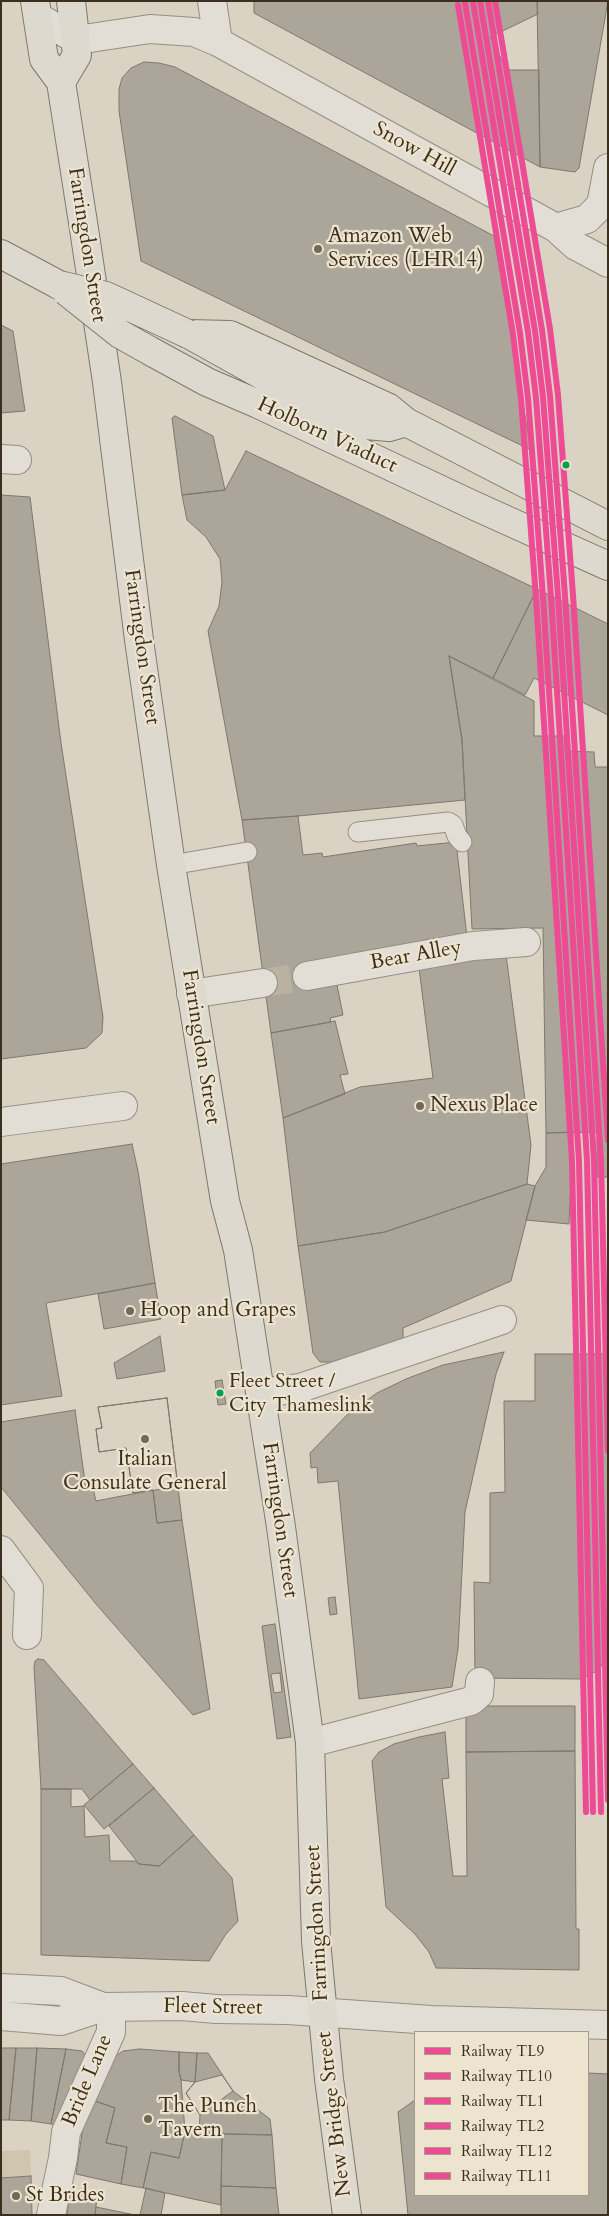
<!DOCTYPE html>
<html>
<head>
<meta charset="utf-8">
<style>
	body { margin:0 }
	#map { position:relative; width:609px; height:2216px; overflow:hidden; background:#dad2c2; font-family:Cardo,serif }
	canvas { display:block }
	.frame { position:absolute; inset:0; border:2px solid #3d2f1d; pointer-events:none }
	.legend { position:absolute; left:414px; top:2031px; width:175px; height:165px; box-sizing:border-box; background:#ede4d0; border:1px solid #a79c88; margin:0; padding:6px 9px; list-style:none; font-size:15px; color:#3d2f1d }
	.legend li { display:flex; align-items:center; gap:10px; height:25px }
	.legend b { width:25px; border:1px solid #a79c88 }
</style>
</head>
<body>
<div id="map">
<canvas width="609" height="2216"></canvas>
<div class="frame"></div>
<ul class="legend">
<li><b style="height:6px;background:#ee4b95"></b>Railway TL9</li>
<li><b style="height:6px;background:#ee4b95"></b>Railway TL10</li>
<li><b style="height:6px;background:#ee4b95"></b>Railway TL1</li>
<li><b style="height:6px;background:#ee4b95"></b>Railway TL2</li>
<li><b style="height:6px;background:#ee4b95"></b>Railway TL12</li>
<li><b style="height:6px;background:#ee4b95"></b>Railway TL11</li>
</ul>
</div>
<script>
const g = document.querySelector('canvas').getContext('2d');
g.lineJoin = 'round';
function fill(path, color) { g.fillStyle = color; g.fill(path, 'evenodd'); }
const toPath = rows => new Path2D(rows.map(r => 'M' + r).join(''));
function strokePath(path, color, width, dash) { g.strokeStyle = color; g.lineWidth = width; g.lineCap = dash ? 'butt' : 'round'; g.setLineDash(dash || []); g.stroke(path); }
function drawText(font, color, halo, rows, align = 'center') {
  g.font = font + ' Cardo,serif'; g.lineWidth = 4.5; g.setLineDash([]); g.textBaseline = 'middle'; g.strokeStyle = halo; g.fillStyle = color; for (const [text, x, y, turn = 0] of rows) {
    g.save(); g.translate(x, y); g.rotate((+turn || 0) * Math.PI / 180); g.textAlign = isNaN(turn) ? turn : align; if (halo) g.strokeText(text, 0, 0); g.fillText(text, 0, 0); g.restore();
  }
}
fill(toPath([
	[30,2150,31,2176,1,2178,1,2151]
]), '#d0c5ae');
const building = toPath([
	[254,1,537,1,538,14,490,37,507,70,539,70,540,167,254,13,254,1],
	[537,1,608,1,579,168,575,172,540,167,537,1],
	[144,62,159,63,175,67,494,236,531,450,141,261,119,111,119,89,122,78,131,68,144,62],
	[1,325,13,331,25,411,1,413,1,325],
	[175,416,213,436,225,490,182,495,172,418,175,416],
	[246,451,537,589,493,678,449,656,462,740,465,800,298,816,242,820,208,631,219,606,222,582,220,559,206,537,187,520,182,495,225,490,246,451],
	[1,495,30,497,61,743,103,1017,102,1033,86,1048,1,1059,1,495],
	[537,589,608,624,608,715,534,678,525,695,493,678,537,589],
	[449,656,534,701,534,736,565,736,565,751,594,752,595,767,608,767,608,1177,597,1177,597,1132,546,1133,543,928,472,929,462,740,449,656],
	[298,816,303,855,322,853,323,857,416,843,417,846,456,842,467,937,336,980,343,1015,330,1018,331,1022,271,1033,242,820,298,816],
	[506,955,531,1145,527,1184,385,1232,298,1246,283,1118,360,1087,433,1078,419,968,506,955],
	[335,1021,348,1074,340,1075,345,1094,283,1118,271,1033,335,1021],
	[573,1132,569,1224,526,1220,535,1186,546,1167,546,1133,573,1132],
	[132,1144,138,1171,155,1283,46,1303,62,1396,1,1405,1,1164,132,1144],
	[527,1184,535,1186,511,1281,403,1328,403,1340,332,1362,320,1362,313,1353,298,1246,385,1232,527,1184],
	[155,1283,161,1319,104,1329,98,1294,155,1283],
	[160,1336,165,1371,117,1379,114,1363,160,1336],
	[504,1352,496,1374,465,1512,458,1649,452,1687,359,1699,338,1481,318,1483,317,1467,311,1468,310,1453,347,1415,377,1393,406,1379,443,1365,504,1352],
	[535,1354,608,1354,608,1652,599,1670,581,1679,475,1678,474,1582,490,1583,490,1493,505,1492,504,1401,535,1401,535,1354],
	[222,1380,226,1404,218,1405,215,1381,222,1380],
	[167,1398,178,1487,133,1493,126,1448,99,1452,96,1429,102,1428,98,1407,167,1398],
	[167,1398,182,1520,157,1523,153,1490,133,1493,126,1448,99,1452,96,1429,102,1428,98,1407,167,1398],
	[75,1410,86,1489,93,1488,96,1501,153,1490,157,1523,182,1520,210,1709,193,1715,96,1604,1,1487,1,1422,75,1410],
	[335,1597,337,1614,330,1615,328,1598,335,1597],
	[275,1624,291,1737,277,1739,262,1626,275,1624],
	[38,1659,44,1660,133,1764,90,1800,82,1789,41,1789,34,1667,35,1661,38,1659],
	[280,1673,282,1692,274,1693,271,1674,280,1673],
	[466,1706,575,1706,575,1751,466,1752,466,1706],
	[445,1732,449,1778,442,1779,453,1876,467,1876,466,1752,575,1751,576,1929,579,1929,579,1970,436,1968,429,1952,415,1934,386,1907,372,1761,379,1752,394,1744,419,1737,445,1732],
	[133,1764,154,1788,104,1829,84,1805,133,1764],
	[154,1788,194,1835,159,1866,139,1864,109,1826,154,1788],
	[41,1789,71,1789,71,1807,84,1806,85,1837,109,1835,110,1861,135,1861,139,1864,159,1866,194,1835,232,1878,238,1921,226,1934,209,1961,41,1955,41,1789],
	[1,2048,16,2048,9,2120,1,2120,1,2048],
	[16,2048,37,2048,31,2121,9,2120,16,2048],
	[37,2048,66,2049,51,2124,31,2121,37,2048],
	[66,2049,82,2051,90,2061,61,2125,51,2124,66,2049],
	[140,2049,179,2052,179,2071,181,2080,185,2131,179,2158,151,2152,143,2188,121,2184,127,2147,106,2143,115,2108,95,2101,114,2057,123,2051,140,2049],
	[179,2052,197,2053,195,2082,181,2080,179,2071,179,2052],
	[197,2053,208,2053,233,2091,270,2119,272,2135,199,2133,200,2115,186,2093,195,2082,197,2053],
	[588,2073,608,2074,608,2215,408,2215,398,2112,415,2100,415,2195,588,2195,588,2073],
	[222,2075,233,2091,200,2115,186,2093,195,2082,222,2075],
	[95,2101,115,2108,106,2143,127,2147,121,2184,76,2174,83,2127,95,2101],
	[185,2131,222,2134,221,2205,143,2188,151,2152,179,2158,185,2131],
	[222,2134,272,2135,276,2188,221,2186,222,2134],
	[31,2176,32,2215,1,2215,1,2178,31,2176],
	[221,2186,276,2188,279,2215,221,2215,221,2186],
	[146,2188,165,2193,161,2215,140,2215,146,2188],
	[70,2192,97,2197,95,2215,67,2215,70,2192],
	[96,2207,135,2215,95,2215,96,2207]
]);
fill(building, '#aca69a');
strokePath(building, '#7e786d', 1);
strokePath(toPath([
	[263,983,307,976]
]), '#bbb1a1', 28, [28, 14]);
const service = toPath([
	[358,832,448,822,453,825,457,836,462,842],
	[171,865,247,852]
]);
const minor = toPath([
	[1,459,17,460],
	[307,976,473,946,526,942],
	[191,994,263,983],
	[1,1122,123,1106],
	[261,1393,300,1388,502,1320],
	[1,1550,29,1588,27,1635],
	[310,1743,471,1701,479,1694,480,1682],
	[51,2215,63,2158,66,2132,111,2032,111,2007]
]);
const tertiary = toPath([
	[212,1,218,42],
	[38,17,77,40,150,29,194,32,218,42,556,228,576,246,608,263],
	[556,228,587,219,601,205,608,168],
	[1,1988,61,1991,103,2007],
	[1,2016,61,2021,103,2007,182,2006,216,2009,288,2010,431,2020,608,2025]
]);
const primary = toPath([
	[35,1,44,59,61,82,84,229,107,382,139,640,171,865,225,1201,238,1250,281,1527,310,1743,316,1941,329,2079,347,2215],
	[61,82,77,55,71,1],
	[1,254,59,285],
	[188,334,230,335,389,408,406,422,608,526],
	[192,336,296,394,341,416,366,425,389,427,406,422],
	[152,352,207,382,258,404,475,506,608,566]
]);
strokePath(service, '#958e83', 21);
strokePath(minor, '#958e83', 30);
strokePath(tertiary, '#958e83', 30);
strokePath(primary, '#7e786d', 30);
strokePath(service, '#e2ded6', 19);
strokePath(minor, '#e2ded6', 28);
strokePath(tertiary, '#e2ded6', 28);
strokePath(primary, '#ddd9cf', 28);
const primaryBridge = toPath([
	[59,285,106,296,188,334],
	[66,291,120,334,152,352]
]);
strokePath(primaryBridge, '#7e786d', 30, []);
strokePath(primaryBridge, '#ddd9cf', 28);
strokePath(toPath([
	[480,1,535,331,543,397,558,596,594,1160,608,1800]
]), '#ee4b95', 6);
strokePath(toPath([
	[473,2,528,332,536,398,551,597,587,1160,601,1812]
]), '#ee4b95', 6);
strokePath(toPath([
	[488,1,542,330,550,396,565,596,601,1160,608,1451]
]), '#ee4b95', 6);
strokePath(toPath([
	[465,3,520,333,528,398,543,597,579,1161,593,1812]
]), '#ee4b95', 6);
strokePath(toPath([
	[495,1,550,329,558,395,573,595,608,1140]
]), '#ee4b95', 6);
strokePath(toPath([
	[458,5,513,334,521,399,536,598,572,1161,586,1812]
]), '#ee4b95', 6);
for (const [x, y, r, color] of [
	[318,249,5,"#746857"],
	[566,465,4.5,"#03a04e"],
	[420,1106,5,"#746857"],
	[130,1311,5,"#746857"],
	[220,1393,4.5,"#03a04e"],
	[145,1439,5,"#746857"],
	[148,2119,5,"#746857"],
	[16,2196,5,"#746857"]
]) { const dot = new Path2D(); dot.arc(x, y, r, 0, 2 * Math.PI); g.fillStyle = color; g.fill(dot); strokePath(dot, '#ede4d0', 2); }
drawText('20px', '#3d2f1d', '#ede4d0', [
	["Fleet Street /",229,1382],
	["City Thameslink",229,1406]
], 'left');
drawText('21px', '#3d2f1d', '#ede4d0', [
	["Snow Hill",414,150,29],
	["Farringdon Street",86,245,81],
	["Holborn Viaduct",327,436,25],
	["Farringdon Street",141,647,82],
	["Bear Alley",416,956,-10],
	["Farringdon Street",200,1047,81],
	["Farringdon Street",279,1520,82],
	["Farringdon Street",318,1923,-93],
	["Fleet Street",213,2008,1],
	["Bride Lane",88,2081,-67],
	["New Bridge Street",335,2114,-97]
]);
drawText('21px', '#3d2f1d', '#ede4d0', [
	["Amazon Web",328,237],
	["Services (LHR14)",328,261],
	["Nexus Place",430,1106],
	["Hoop and Grapes",140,1311],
	["Italian",145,1460,"center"],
	["Consulate General",145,1484,"center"],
	["The Punch",158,2107],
	["Tavern",158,2131],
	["St Brides",26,2196]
], 'left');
</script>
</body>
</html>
